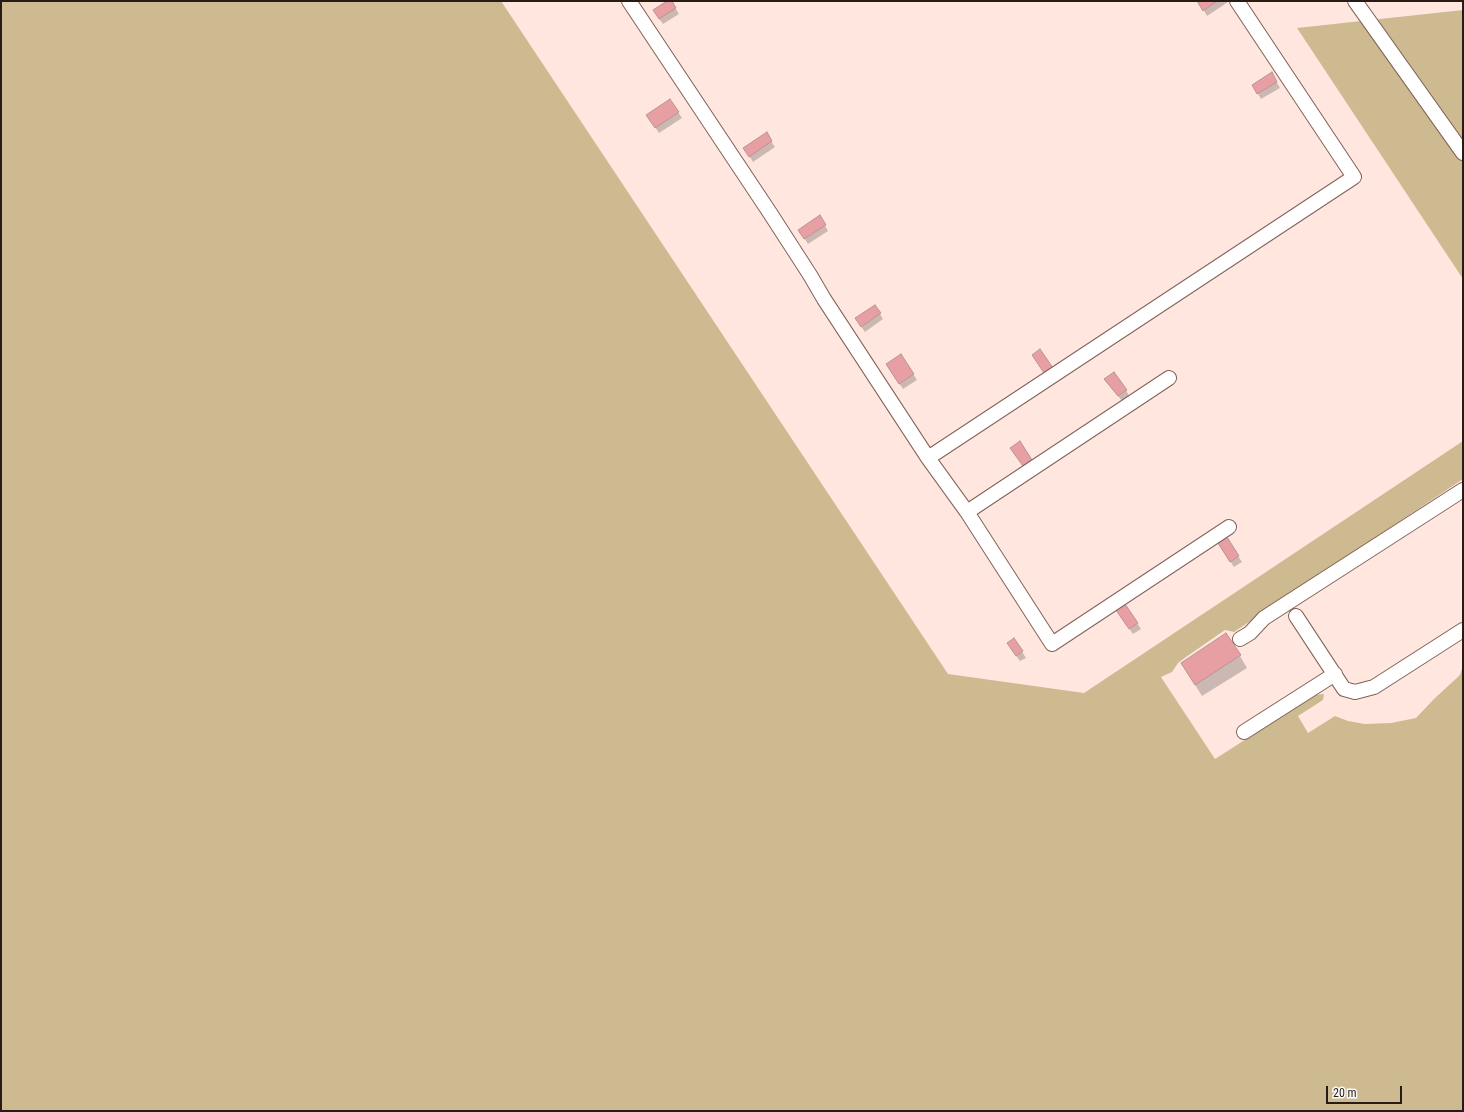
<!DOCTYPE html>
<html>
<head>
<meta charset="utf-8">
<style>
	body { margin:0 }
	#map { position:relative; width:1464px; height:1112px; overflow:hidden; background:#ffe7e0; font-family:"Roboto Condensed",sans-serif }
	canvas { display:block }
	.frame { position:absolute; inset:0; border:2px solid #281b16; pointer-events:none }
	.scale { position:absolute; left:1326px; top:1086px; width:76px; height:18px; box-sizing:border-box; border:2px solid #281b16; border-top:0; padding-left:5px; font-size:12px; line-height:14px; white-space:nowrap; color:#281b16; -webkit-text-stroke:3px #fafafa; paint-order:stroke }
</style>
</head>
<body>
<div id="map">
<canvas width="1464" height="1112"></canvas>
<div class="frame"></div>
<div class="scale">20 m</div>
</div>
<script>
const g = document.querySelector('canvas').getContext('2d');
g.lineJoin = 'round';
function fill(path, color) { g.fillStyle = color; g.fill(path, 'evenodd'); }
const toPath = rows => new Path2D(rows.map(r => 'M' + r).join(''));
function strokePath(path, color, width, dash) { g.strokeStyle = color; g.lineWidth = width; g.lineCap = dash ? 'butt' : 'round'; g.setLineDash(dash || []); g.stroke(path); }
fill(toPath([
	[1,1,501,1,948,674,1084,693,1463,441,1463,479,1234,632,1225,630,1186,657,1178,663,1172,672,1161,677,1215,759,1315,695,1324,694,1323,700,1298,716,1308,733,1335,716,1348,721,1365,724,1391,723,1416,718,1434,699,1460,675,1463,666,1463,1111,1,1111],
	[1463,10,1463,279,1297,28]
]), '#cdba90');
fill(toPath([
	[669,1,671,1,679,14,663,24,657,16],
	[1199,1,1227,1,1228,2,1207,16],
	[1272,74,1280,88,1261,99,1253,85],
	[678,112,682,118,659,133,651,121],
	[766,134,775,147,753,162,745,149],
	[820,217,828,231,808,244,799,230],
	[880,314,883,319,865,332,856,319],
	[901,355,917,380,903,389,890,370],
	[1105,380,1126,390,1129,396,1122,401],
	[1226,538,1242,562,1234,567,1222,549],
	[1120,616,1137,623,1141,629,1133,634],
	[1014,639,1026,658,1020,661,1011,649],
	[1240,656,1247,668,1202,696,1189,675]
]), '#0003');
const building = toPath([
	[667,1,672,1,676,8,659,19,653,10,667,1],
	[1197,1,1217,1,1203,11,1197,1],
	[1272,72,1277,82,1257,94,1252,85,1272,72],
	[670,99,679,112,655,128,646,115,670,99],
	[767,132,772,141,749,157,743,148,767,132],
	[820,215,826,225,804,239,798,230,820,215],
	[875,305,881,313,861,327,855,318,875,305],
	[1040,349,1053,368,1044,373,1032,355,1040,349],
	[901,354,914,374,899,384,886,364,901,354],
	[1114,372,1127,390,1118,396,1104,379,1114,372],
	[1020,441,1032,460,1023,466,1010,448,1020,441],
	[1227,537,1239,556,1230,562,1218,543,1227,537],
	[1125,604,1138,623,1129,629,1116,610,1125,604],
	[1226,633,1241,655,1195,685,1181,663,1226,633],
	[1014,638,1023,651,1016,656,1007,643,1014,638]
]);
fill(building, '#e79fa3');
strokePath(building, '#b99394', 1);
const lane = toPath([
	[629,1,770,213,810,275,824,299,928,458,967,512,1052,644,1229,527],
	[1355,1,1463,153],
	[928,458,1354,177,1237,1],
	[967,512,1169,378],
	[1296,616,1344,689,1355,692,1374,687,1463,630],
	[1240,639,1250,633,1264,618,1463,490],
	[1244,732,1335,674]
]);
strokePath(lane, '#826156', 16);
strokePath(lane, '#fff', 14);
</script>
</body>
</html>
